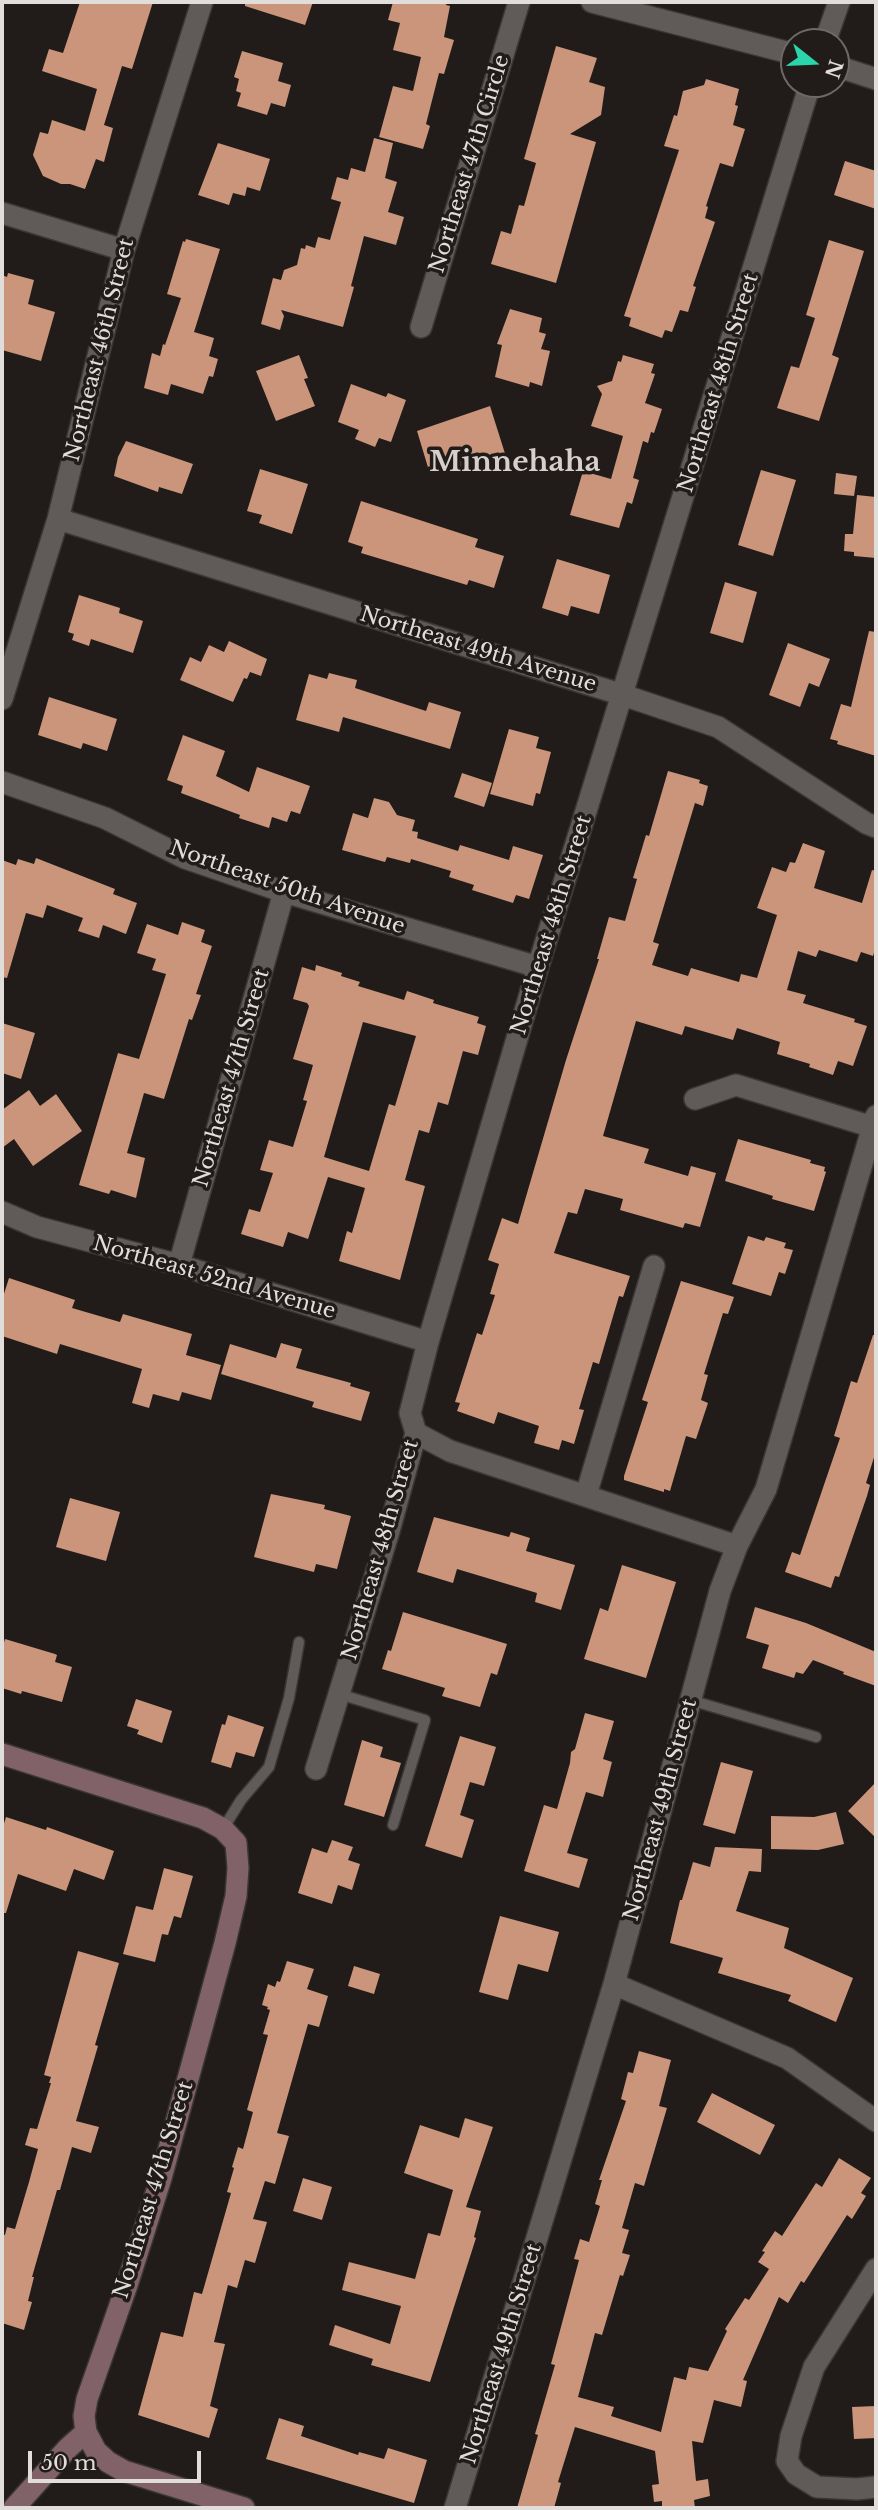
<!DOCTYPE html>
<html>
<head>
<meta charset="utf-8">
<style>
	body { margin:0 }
	#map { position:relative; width:878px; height:2510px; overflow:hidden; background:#211c1a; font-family:"Libre Baskerville",serif }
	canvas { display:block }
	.frame { position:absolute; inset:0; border:4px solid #e0dddb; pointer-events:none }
	.north { position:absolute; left:780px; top:28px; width:70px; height:70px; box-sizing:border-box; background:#211c1a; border:2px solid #6d6967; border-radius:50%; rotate:108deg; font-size:19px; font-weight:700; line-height:28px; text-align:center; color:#e0dddb }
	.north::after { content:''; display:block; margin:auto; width:24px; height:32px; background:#2ad5ac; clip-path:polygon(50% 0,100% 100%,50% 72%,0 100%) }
	.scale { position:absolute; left:28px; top:2451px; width:173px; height:32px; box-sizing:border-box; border:4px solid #e0dddb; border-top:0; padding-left:9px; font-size:21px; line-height:24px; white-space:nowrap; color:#e0dddb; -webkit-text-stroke:5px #211c1a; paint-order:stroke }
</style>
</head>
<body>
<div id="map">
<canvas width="878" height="2510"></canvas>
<div class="frame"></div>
<div class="north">N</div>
<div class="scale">50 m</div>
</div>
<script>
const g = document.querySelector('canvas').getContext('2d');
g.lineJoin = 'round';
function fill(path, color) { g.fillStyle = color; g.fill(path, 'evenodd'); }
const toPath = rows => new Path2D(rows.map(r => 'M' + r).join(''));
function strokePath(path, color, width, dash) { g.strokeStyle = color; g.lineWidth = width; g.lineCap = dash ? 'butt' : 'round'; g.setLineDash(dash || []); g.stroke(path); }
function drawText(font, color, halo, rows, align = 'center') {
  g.font = font + ' "Libre Baskerville",serif'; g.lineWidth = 7; g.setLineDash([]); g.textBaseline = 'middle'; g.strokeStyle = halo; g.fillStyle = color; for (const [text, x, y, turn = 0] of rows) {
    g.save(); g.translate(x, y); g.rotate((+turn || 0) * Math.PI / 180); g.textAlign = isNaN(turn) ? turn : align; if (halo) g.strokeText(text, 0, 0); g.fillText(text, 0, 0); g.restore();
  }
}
fill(toPath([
	[80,2,153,2,132,69,122,66,104,125,113,128,104,162,96,159,85,189,70,184,61,184,43,176,33,155,40,132,48,134,52,120,85,131,97,89,42,71,49,49,63,53],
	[245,2,313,2,305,25,245,6],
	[393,2,447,2,446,5,450,6,444,37,454,40,444,74,439,73,426,124,430,126,423,149,379,137,393,86,413,91,421,57,393,50,400,23,388,20],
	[556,46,597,58,589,82,605,87,601,115,570,134,596,142,556,283,491,264,501,231,511,234,519,205,524,206,536,163,524,159],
	[242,51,283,63,278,81,291,85,285,107,271,103,267,115,237,106,241,93,236,91,239,79,234,77],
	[706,79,739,89,735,105,738,106,733,125,745,129,733,167,720,163,706,206,708,207,705,218,715,222,693,286,696,287,688,312,680,310,672,332,665,330,662,338,629,326,631,318,624,316,679,150,664,146,674,115,677,116,683,91,704,85],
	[374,138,393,143,385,178,397,182,388,212,404,217,396,245,364,236,351,286,354,287,343,327,281,310,284,316,280,330,261,324,273,278,281,280,284,270,297,265,301,248,305,249,306,245,315,248,318,237,330,240,341,202,331,199,337,177,348,180,351,168,365,172],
	[218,143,270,159,260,191,247,187,245,196,233,193,229,205,198,195],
	[845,161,876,171,876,209,834,195],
	[186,239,220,249,194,332,214,338,209,356,218,359,213,377,209,376,203,394,171,384,168,395,144,388,152,353,160,356,163,344,165,345,181,298,167,294,183,241,185,242],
	[829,240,864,251,832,355,839,358,819,421,777,408,791,366,799,368,815,318,806,315],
	[8,273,34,280,28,304,55,312,41,361,2,350,2,275,7,277],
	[510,309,542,318,539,332,546,334,541,349,550,351,542,386,530,382,529,387,495,377,502,345,497,344],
	[299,355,308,378,304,379,315,406,276,421,256,371],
	[623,355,654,364,651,373,655,374,645,403,662,409,654,433,651,432,648,443,643,441,633,478,639,480,632,504,627,502,619,528,570,515,583,471,611,479,623,436,591,426,602,394,597,386,612,381,618,361,621,362],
	[351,384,386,397,388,393,406,400,391,442,379,438,375,447,355,439,359,430,338,422],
	[490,406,508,463,481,472,478,463,461,468,459,464,430,474,417,431],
	[126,441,193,464,182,494,159,487,158,492,114,476,118,457],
	[260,469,308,484,292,534,259,523,262,515,247,511],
	[761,470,796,480,773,556,738,545],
	[836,473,857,476,854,496,834,494],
	[857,495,876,497,876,558,854,556,854,552,844,551,845,534,853,534],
	[361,501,478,539,475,547,504,556,494,588,469,580,467,585,361,553,363,547,348,542],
	[557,559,610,575,599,614,571,606,568,616,542,608],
	[725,582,757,592,743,643,710,633],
	[79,595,120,608,119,613,143,621,133,653,91,639,89,646,72,640,74,634,68,632],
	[869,631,876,632,876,756,837,744,838,741,830,739,841,704,851,707],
	[229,641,267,659,261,676,250,672,247,679,244,678,233,702,180,680,190,657,201,662,209,645,224,652],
	[788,643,830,659,819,687,809,683,800,707,769,695],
	[329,673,357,680,355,688,426,711,429,702,461,712,450,749,343,717,339,732,296,720,309,674,327,679],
	[49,697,117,719,107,751,83,743,81,749,38,735],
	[509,729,539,737,536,748,551,752,540,794,536,793,533,806,490,794],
	[183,735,225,751,216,776,249,792,257,767,310,786,300,814,291,811,287,822,272,817,269,828,239,818,240,815,181,793,183,786,167,780],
	[668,771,700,780,699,783,708,786,703,806,695,803,653,942,659,944,652,965,688,976,691,968,739,982,741,974,757,978,777,915,757,908,772,867,786,872,790,862,795,863,803,843,825,851,814,888,862,903,872,870,876,871,876,946,873,956,861,952,857,962,819,950,816,957,798,951,787,990,806,995,803,1003,855,1019,854,1022,867,1026,853,1066,838,1061,833,1075,809,1067,810,1064,777,1054,780,1042,737,1028,733,1040,685,1026,682,1035,636,1021,603,1136,649,1149,644,1163,688,1176,691,1166,716,1173,700,1227,685,1223,683,1228,620,1210,623,1199,585,1189,577,1214,568,1212,554,1253,630,1276,623,1297,619,1296,599,1364,593,1362,579,1409,584,1410,574,1444,562,1440,559,1450,534,1443,539,1426,498,1412,494,1424,457,1411,460,1403,455,1402,477,1333,482,1335,495,1295,490,1294,499,1264,488,1260,502,1218,518,1224,566,1060,599,959,597,959,609,917,625,921,637,879,633,878,646,835,649,836],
	[462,773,492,783,484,807,454,797],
	[374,798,389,802,397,815,415,820,412,831,418,832,417,838,458,851,460,845,509,860,513,846,543,855,529,899,516,895,513,903,472,890,474,885,449,877,451,871,411,859,410,863,387,857,385,862,342,850,353,813,368,818],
	[36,858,115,889,113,894,137,903,126,934,103,925,99,938,78,931,83,918,47,905,43,918,26,913,7,978,2,977,2,860,16,865,18,859,34,864],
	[182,922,205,930,201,942,212,946,196,994,201,995,192,1020,189,1019,164,1099,144,1093,127,1153,145,1158,136,1198,111,1190,109,1194,79,1185,118,1053,139,1059,166,974,152,970,156,959,137,953,147,924,178,935],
	[316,965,342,973,341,976,360,982,358,986,404,1000,407,991,434,1000,433,1003,479,1017,477,1023,486,1026,478,1055,463,1051,448,1105,438,1102,429,1133,419,1130,405,1180,425,1186,400,1280,339,1261,347,1231,352,1233,365,1188,328,1177,308,1239,288,1232,283,1247,241,1234,249,1209,260,1212,273,1173,260,1170,269,1140,293,1147,307,1101,303,1100,313,1065,293,1059,309,1006,307,1003,293,999,302,967,315,971],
	[363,1022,416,1036,395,1106,389,1104,369,1171,324,1157],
	[2,1023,35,1033,21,1079,2,1073],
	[29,1090,40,1106,56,1094,82,1131,33,1166,14,1139,2,1148,2,1110],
	[738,1139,811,1160,810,1163,825,1167,824,1171,826,1172,814,1211,772,1199,773,1196,725,1181],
	[748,1236,764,1241,766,1237,786,1243,784,1248,793,1250,785,1274,779,1272,771,1296,732,1284],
	[9,1278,75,1300,72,1308,120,1322,123,1314,192,1334,186,1355,221,1365,211,1400,182,1392,179,1401,153,1394,149,1408,132,1403,142,1369,60,1344,57,1354,2,1336,2,1300],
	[681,1281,734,1297,728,1314,723,1313,704,1374,708,1375,701,1400,708,1403,696,1439,686,1436,670,1491,664,1489,664,1492,624,1480,624,1476,648,1402,642,1400],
	[873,1335,876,1335,876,1451,866,1483,870,1485,867,1496,839,1577,835,1576,831,1588,785,1572,792,1552,800,1555,840,1438,834,1436,851,1381,857,1383],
	[281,1343,302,1349,296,1368,351,1383,350,1386,370,1392,361,1421,312,1407,314,1402,221,1374,230,1344,276,1358],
	[271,1494,325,1505,324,1509,351,1516,337,1569,316,1564,314,1572,254,1557],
	[70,1498,120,1512,106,1561,56,1547],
	[434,1517,509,1537,511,1532,530,1538,526,1551,575,1565,561,1610,535,1602,537,1593,457,1569,453,1583,417,1572],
	[622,1565,676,1582,646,1678,584,1659,600,1608,608,1611],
	[755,1607,806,1623,876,1652,876,1686,843,1674,844,1672,813,1660,803,1674,796,1672,794,1678,762,1668,769,1645,746,1638],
	[403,1612,507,1644,497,1675,491,1673,480,1707,442,1696,445,1688,382,1669,388,1650,391,1651],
	[5,1639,55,1654,57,1655,55,1662,72,1667,62,1702,22,1691,21,1694,2,1688,2,1649],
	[136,1699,172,1711,162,1743,137,1734,139,1730,127,1726],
	[585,1713,614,1721,603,1759,612,1762,603,1797,586,1792,567,1853,588,1859,579,1888,524,1871,544,1805,557,1809,570,1763,571,1752,575,1749],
	[228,1715,264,1727,254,1757,236,1752,231,1768,211,1762,222,1724,225,1725],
	[460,1736,496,1747,484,1786,470,1782,460,1815,474,1820,462,1858,425,1846],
	[362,1740,383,1747,380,1757,401,1763,384,1817,344,1805],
	[721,1762,753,1771,735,1834,703,1825],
	[876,1782,876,1838,848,1811],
	[836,1812,844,1844,818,1850,771,1849,771,1816,814,1817],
	[6,1817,46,1830,47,1827,114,1851,104,1880,74,1869,66,1891,18,1874,6,1913,2,1913,2,1830],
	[332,1840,353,1847,348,1860,360,1864,352,1890,338,1885,332,1904,298,1893,312,1848,327,1853],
	[715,1847,762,1849,761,1872,749,1871,736,1911,789,1928,784,1948,853,1978,836,2022,788,2001,791,1995,718,1973,723,1958,670,1943,680,1900,682,1900,693,1862,710,1867],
	[164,1868,193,1876,181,1918,174,1916,168,1935,162,1934,155,1962,123,1954,136,1906,153,1910],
	[500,1916,559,1932,548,1972,518,1964,508,2000,479,1992],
	[78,1951,119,1963,95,2045,98,2046,76,2121,99,2127,91,2153,72,2147,60,2190,57,2190,32,2277,34,2277,28,2301,32,2302,24,2330,2,2323,2,2234,5,2235,7,2227,15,2229,29,2182,38,2149,25,2145,30,2128,37,2129,51,2083,49,2083,51,2077,44,2075],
	[287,1961,314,1969,307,1989,328,1996,319,2027,308,2024,277,2133,289,2136,275,2184,265,2181,253,2219,267,2222,255,2263,245,2260,237,2288,228,2285,214,2342,225,2344,210,2406,218,2409,209,2438,138,2415,161,2332,183,2337,194,2292,202,2294,231,2193,227,2192,234,2168,232,2167,238,2147,243,2149,253,2112,247,2110,268,2035,263,2034,270,2010,267,2009,268,2007,262,2005,268,1984,275,1987,277,1981,280,1982],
	[354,1966,380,1974,374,1994,348,1986],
	[639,2051,671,2060,659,2106,667,2108,644,2186,635,2183,622,2228,629,2230,622,2253,630,2255,623,2276,620,2275,602,2335,595,2333,578,2397,614,2407,611,2416,661,2432,674,2377,686,2380,689,2367,708,2371,727,2331,725,2329,745,2298,749,2300,769,2269,758,2262,765,2252,762,2251,775,2231,782,2236,816,2183,822,2187,839,2158,871,2178,861,2193,866,2196,852,2219,847,2215,804,2283,801,2281,788,2303,779,2297,743,2380,747,2381,741,2407,714,2400,703,2443,692,2441,696,2481,708,2479,710,2496,694,2500,695,2508,662,2508,662,2501,654,2502,652,2485,659,2484,655,2451,575,2427,558,2482,561,2483,554,2508,517,2508,538,2435,535,2434,555,2365,551,2364,579,2260,574,2259,580,2239,589,2242,600,2206,595,2204,602,2180,599,2180,626,2101,621,2099,628,2072,633,2073],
	[712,2093,775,2125,760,2155,697,2122],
	[465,2118,493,2127,466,2207,481,2211,474,2237,476,2238,430,2382,371,2365,373,2359,329,2345,335,2325,390,2344,401,2306,342,2290,349,2262,415,2279,428,2233,440,2236,453,2190,404,2173,420,2125,459,2138],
	[303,2178,332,2187,322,2220,293,2211],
	[876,2406,876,2438,854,2439,852,2407],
	[279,2418,304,2426,301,2436,358,2455,359,2452,384,2459,388,2448,427,2460,414,2503,266,2459]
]), '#ca957a');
const lane = toPath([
	[339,1694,425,1720,393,1825],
	[690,1700,816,1737],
	[223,1829,241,1800,269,1767,289,1698,299,1642]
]);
const street = toPath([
	[592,2,794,54],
	[825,42,839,2],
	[836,66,876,79],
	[2,213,124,250],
	[421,327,519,2],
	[58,519,623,695,718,727,866,823,876,827],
	[2,699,58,519,124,250,202,2],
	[2,782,105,818,185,858,284,892,538,967],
	[695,1099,736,1085,876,1128],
	[2,1212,37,1227,179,1265,428,1342],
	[179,1265,284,892],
	[416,1433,450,1451,737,1546],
	[586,1495,654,1266],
	[316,1769,389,1531,416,1433,410,1413,428,1342,538,967,810,84],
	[614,1984,787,2058,876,2121],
	[876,2269,814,2367,791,2436,787,2461,796,2474,817,2487,857,2489,876,2487],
	[455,2508,614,1984,720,1591,737,1546,766,1489,876,1116]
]);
const secondary = toPath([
	[2,1754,203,1818,223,1829,236,1843,238,1868,236,1896,225,1943,161,2178,127,2285,87,2399,84,2416,86,2432,96,2451,108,2462,124,2471,244,2508],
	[14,2508,68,2448,86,2432]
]);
strokePath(lane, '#393634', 13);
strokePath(street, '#393634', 24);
strokePath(secondary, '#393634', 24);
strokePath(lane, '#605b58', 10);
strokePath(street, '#605b58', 21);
strokePath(secondary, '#816268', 21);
drawText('21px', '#e0dddb', '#211c1a', [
	["Northeast 47th Circle",470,164,-73],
	["Northeast 46th Street",100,350,-76],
	["Northeast 48th Street",719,383,-73],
	["Northeast 49th Avenue",478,650,17],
	["Northeast 50th Avenue",287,888,19],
	["Northeast 48th Street",552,925,-73],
	["Northeast 47th Street",232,1078,-74],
	["Northeast 52nd Avenue",214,1278,16],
	["Northeast 48th Street",381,1550,-74],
	["Northeast 49th Street",661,1810,-75],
	["Northeast 47th Street",154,2190,-73],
	["Northeast 49th Street",502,2354,-73]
]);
drawText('bold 28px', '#d6cfcc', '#211c1a', [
	["Minnehaha",515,463]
]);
</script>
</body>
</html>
